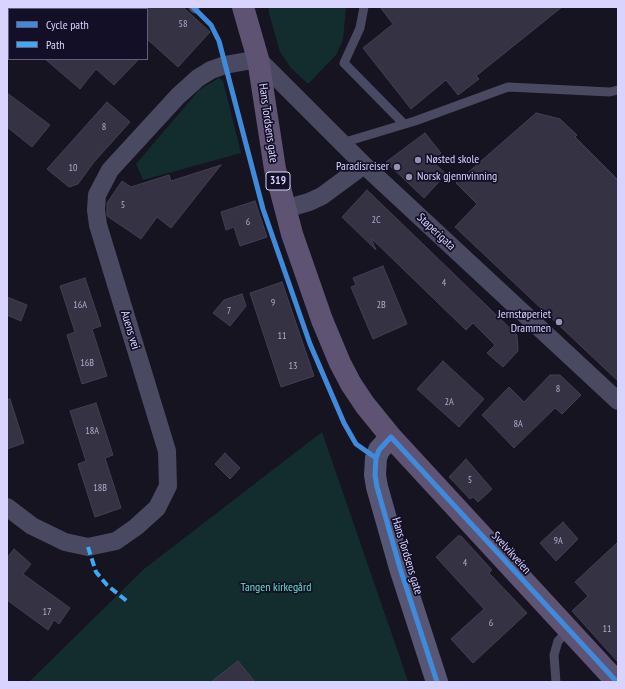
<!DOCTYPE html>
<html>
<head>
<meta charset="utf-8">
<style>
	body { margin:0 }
	#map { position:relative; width:625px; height:689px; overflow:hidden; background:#161421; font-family:"PT Sans Narrow",sans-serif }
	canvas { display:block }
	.frame { position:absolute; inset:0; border:8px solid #d9d4ff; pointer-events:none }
	.legend { position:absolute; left:8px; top:8px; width:140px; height:52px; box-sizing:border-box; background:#130f26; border:1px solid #625e7d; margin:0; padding:5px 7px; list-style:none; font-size:12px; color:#d9d4ff }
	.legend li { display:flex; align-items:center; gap:8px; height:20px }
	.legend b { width:20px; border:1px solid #625e7d }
</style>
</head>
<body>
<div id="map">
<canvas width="625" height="689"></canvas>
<div class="frame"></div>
<ul class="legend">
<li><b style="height:5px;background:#408adc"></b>Cycle path</li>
<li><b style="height:5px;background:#3fa9f5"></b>Path</li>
</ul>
</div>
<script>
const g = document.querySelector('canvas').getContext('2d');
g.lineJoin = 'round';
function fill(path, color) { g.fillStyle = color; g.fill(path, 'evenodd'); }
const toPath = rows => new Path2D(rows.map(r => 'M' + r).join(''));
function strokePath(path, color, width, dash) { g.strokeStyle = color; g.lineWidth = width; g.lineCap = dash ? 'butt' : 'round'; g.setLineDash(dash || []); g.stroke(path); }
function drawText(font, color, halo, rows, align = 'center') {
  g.font = font + ' "PT Sans Narrow",sans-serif'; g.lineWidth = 3.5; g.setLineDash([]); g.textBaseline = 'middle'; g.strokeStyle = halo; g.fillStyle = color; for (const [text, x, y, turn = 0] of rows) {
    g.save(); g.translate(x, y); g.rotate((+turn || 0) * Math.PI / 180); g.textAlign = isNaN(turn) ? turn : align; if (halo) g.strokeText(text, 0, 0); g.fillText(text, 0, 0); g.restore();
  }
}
fill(toPath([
	[269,7,346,7,343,40,336,55,309,83,307,83,291,68,280,52,269,13],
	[219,78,223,81,241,153,143,180,136,164,199,90],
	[322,432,408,681,407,682,29,682,144,569]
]), '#132c2d');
const building = toPath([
	[147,7,183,7,210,32,178,67,147,39,147,7],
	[380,7,562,7,476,76,479,79,458,95,446,80,411,109,363,48,393,24,380,7],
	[45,59,139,59,114,85,96,69,80,89,45,59],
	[7,93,50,125,32,147,7,127,7,93],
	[107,102,130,122,94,162,78,184,69,187,47,169,107,102],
	[536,113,560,119,577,135,575,137,618,180,618,381,455,227,477,204,456,183,536,113],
	[425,133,441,153,432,161,446,174,424,198,386,162,425,133],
	[221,165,171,228,157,217,141,239,107,216,107,203,122,181,131,187,169,175,171,181,221,165],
	[367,190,517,335,518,351,503,367,487,353,495,345,473,323,466,330,371,238,376,250,342,217,367,190],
	[255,201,267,237,240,246,234,227,226,230,221,212,255,201],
	[383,266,407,324,373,339,351,287,356,285,353,278,383,266],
	[85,278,101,326,92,329,107,376,82,384,67,335,75,332,60,286,85,278],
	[282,282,314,376,281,387,250,293,282,282],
	[242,294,246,306,230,326,213,313,224,300,242,294],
	[7,297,27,305,21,321,7,315,7,297],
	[443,361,484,399,459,427,417,389,443,361],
	[550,375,560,375,581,395,562,414,555,408,514,448,482,415,509,387,524,402,550,375],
	[10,399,24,443,7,449,7,400,10,399],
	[96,403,113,455,105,458,121,508,95,517,78,464,86,461,70,411,96,403],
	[225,453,240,468,230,479,215,464,225,453],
	[466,459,492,489,478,502,473,497,470,499,449,477,466,459],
	[563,522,578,539,556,561,540,543,563,522],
	[458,536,461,536,492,570,489,573,527,613,473,663,451,639,484,609,436,557,458,536],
	[618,542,618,662,572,611,588,596,575,582,618,542],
	[14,549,31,564,23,574,70,608,59,624,54,620,48,630,7,600,7,558,14,549],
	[238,661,255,682,211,682,238,661]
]);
fill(building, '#343243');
strokePath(building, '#433f54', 1);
strokePath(toPath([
	[193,7,195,9],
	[364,7,360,28,344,63,404,124],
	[342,143,415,121,508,87,610,92,618,90],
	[556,682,554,655,558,641,569,630]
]), '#4a4962', 9);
strokePath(toPath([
	[285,209,309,202,322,196,364,165],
	[7,507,32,526,65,542,88,547,116,541,136,527,157,508,168,486,167,451,98,225,96,210,97,195,110,170,178,96,198,78,211,70,225,65,258,59,364,165,618,401]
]), '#4a4962', 18);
strokePath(toPath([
	[391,437,379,450,376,458,375,475,377,487,400,568,437,682]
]), '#575674', 22);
strokePath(toPath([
	[243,7,258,59,275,169,292,234,322,320,340,363,351,384,365,405,391,437,617,682]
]), '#5e5373', 22);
strokePath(toPath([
	[88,547,96,572,107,585,128,602]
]), '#3fa9f5', 4, [8, 4]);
strokePath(toPath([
	[193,7,211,25,219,41,263,209,310,344,344,423,356,444,376,458],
	[437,682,400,568,377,487,375,475,376,458,379,450,391,437,617,682]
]), '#408adc', 5);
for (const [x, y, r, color] of [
	[418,160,4,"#9591b1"],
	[397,167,4,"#9591b1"],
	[409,177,4,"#9591b1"],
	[559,322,4,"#9591b1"]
]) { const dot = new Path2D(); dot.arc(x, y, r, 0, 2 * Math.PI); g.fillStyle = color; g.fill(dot); strokePath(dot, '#130f26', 1.5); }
drawText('10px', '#b0acd0', null, [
	["58",183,24],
	["8",104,127],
	["10",73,168],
	["5",123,205],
	["2C",376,220],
	["6",248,222],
	["4",444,283],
	["9",273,303],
	["16A",80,305],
	["2B",381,305],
	["7",229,311],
	["11",282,336],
	["16B",87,363],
	["13",293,366],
	["8",558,389],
	["2A",449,402],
	["8A",518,424],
	["18A",92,431],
	["5",470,480],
	["18B",100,488],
	["9A",558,541],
	["4",465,563],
	["17",47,612],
	["6",491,623],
	["11",607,629]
]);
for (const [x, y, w] of [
	[278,181,24]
]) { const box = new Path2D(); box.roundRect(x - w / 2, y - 9, w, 18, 3); g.fillStyle = '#130f26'; g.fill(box); strokePath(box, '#d9d4ff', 1); }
drawText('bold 11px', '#d9d4ff', null, [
	["319",278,181]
]);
drawText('12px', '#d9d4ff', '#130f26', [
	["Hans Tordsens gate",268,123,82],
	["Støperigata",436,232,43],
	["Auens vei",130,330,73],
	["Svelvikveien",511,553,48],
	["Hans Tordsens gate",407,556,73]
]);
drawText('12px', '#d9d4ff', '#130f26', [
	["Nøsted skole",426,160],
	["Paradisreiser",389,167,"right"],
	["Norsk gjennvinning",417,177],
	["Jernstøperiet",551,315,"right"],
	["Drammen",551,329,"right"]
], 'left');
drawText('12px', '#5fe0c0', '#130f26', [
	["Tangen kirkegård",276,588]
]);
</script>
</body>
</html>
